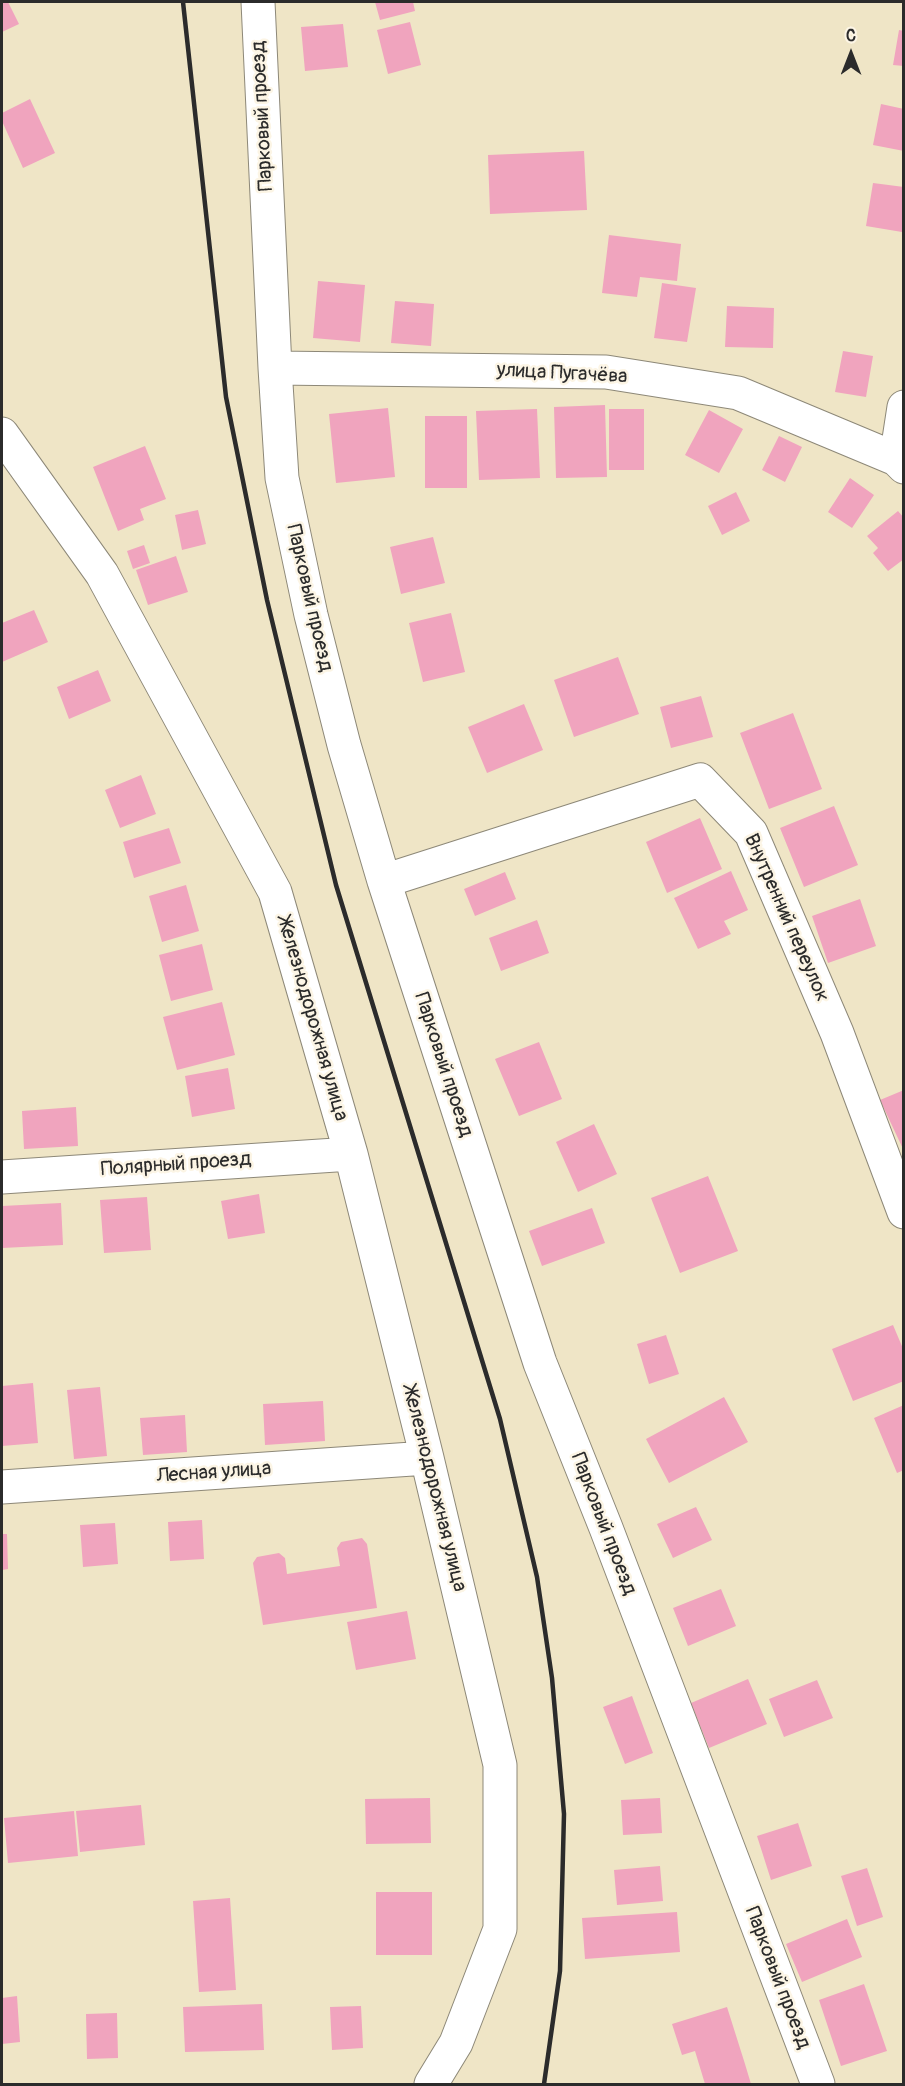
<!DOCTYPE html>
<html>
<head>
<meta charset="utf-8">
<style>
	body { margin:0 }
	#map { position:relative; width:905px; height:2086px; overflow:hidden; background:#efe5c6; font-family:Pangolin,sans-serif }
	canvas { display:block }
	.frame { position:absolute; inset:0; border:3px solid #2b2b2b; pointer-events:none }
	.north { position:absolute; left:821px; top:24px; width:60px; height:60px; -webkit-text-stroke:4px #fcf5e5; paint-order:stroke; rotate:0deg; font-size:16px; font-weight:700; line-height:24px; text-align:center; color:#2b2b2b }
	.north::after { content:''; display:block; margin:auto; width:21px; height:27px; background:#2b2b2b; clip-path:polygon(50% 0,100% 100%,50% 72%,0 100%) }
</style>
</head>
<body>
<div id="map">
<canvas width="905" height="2086"></canvas>
<div class="frame"></div>
<div class="north">С</div>
</div>
<script>
const g = document.querySelector('canvas').getContext('2d');
g.lineJoin = 'round';
function fill(path, color) { g.fillStyle = color; g.fill(path, 'evenodd'); }
const toPath = rows => new Path2D(rows.map(r => 'M' + r).join(''));
function strokePath(path, color, width, dash) { g.strokeStyle = color; g.lineWidth = width; g.lineCap = dash ? 'butt' : 'round'; g.setLineDash(dash || []); g.stroke(path); }
function drawText(font, color, halo, rows, align = 'center') {
  g.font = font + ' Pangolin,sans-serif'; g.lineWidth = 5; g.setLineDash([]); g.textBaseline = 'middle'; g.strokeStyle = halo; g.fillStyle = color; for (const [text, x, y, turn = 0] of rows) {
    g.save(); g.translate(x, y); g.rotate((+turn || 0) * Math.PI / 180); g.textAlign = isNaN(turn) ? turn : align; if (halo) g.strokeText(text, 0, 0); g.fillText(text, 0, 0); g.restore();
  }
}
fill(toPath([
	[2,2,8,2,19,24,2,32],
	[375,2,413,2,415,11,380,20],
	[410,22,421,65,388,74,377,30],
	[343,24,348,67,305,71,301,27],
	[899,30,904,31,904,66,893,65],
	[30,99,55,153,23,168,2,121,2,113],
	[881,104,904,109,904,151,873,145],
	[584,151,587,210,490,214,488,155],
	[873,183,904,187,902,232,866,226],
	[609,235,681,244,677,281,640,277,637,297,602,293],
	[318,281,365,285,360,342,313,338],
	[662,283,696,288,687,342,654,338],
	[395,301,434,304,431,346,391,343],
	[727,306,774,308,773,348,725,347],
	[843,351,873,356,866,397,835,392],
	[605,405,607,477,556,478,554,407],
	[388,408,395,477,336,483,329,414],
	[537,409,540,478,479,480,476,411],
	[609,409,644,409,644,470,609,470],
	[709,410,743,429,719,473,685,455],
	[425,416,467,416,467,488,425,488],
	[779,436,802,447,785,482,762,470],
	[145,446,166,499,140,509,144,520,118,531,93,467],
	[850,478,874,495,852,528,828,512],
	[736,492,750,521,722,535,708,506],
	[198,510,206,544,182,550,175,515],
	[898,511,904,518,904,559,888,571,873,553,878,548,867,536],
	[433,537,445,583,401,594,390,547],
	[144,545,150,563,133,569,127,551],
	[176,556,188,592,148,605,136,570],
	[34,610,48,642,2,662,2,623],
	[451,613,465,672,423,682,409,623],
	[618,657,639,714,574,737,554,680],
	[98,670,111,701,69,719,57,687],
	[701,696,713,737,671,748,660,707],
	[524,704,543,750,487,773,468,727],
	[793,713,822,789,769,809,740,733],
	[141,775,156,814,120,828,105,790],
	[834,806,858,865,804,887,780,828],
	[700,818,722,869,667,893,646,842],
	[169,828,181,863,134,878,123,842],
	[731,871,748,910,724,921,731,934,698,949,674,898],
	[505,872,516,899,475,916,464,889],
	[186,885,199,931,162,942,149,896],
	[860,899,876,946,828,963,812,916],
	[537,920,549,953,501,971,489,938],
	[202,944,213,990,171,1001,159,955],
	[222,1002,235,1055,177,1070,163,1017],
	[539,1042,562,1099,519,1116,495,1059],
	[228,1068,235,1109,192,1117,185,1076],
	[904,1090,904,1151,880,1100],
	[76,1107,78,1146,24,1149,22,1111],
	[594,1124,617,1174,578,1192,556,1142],
	[708,1176,738,1251,680,1273,651,1198],
	[259,1194,265,1233,228,1239,221,1201],
	[147,1197,151,1250,104,1253,100,1200],
	[61,1203,63,1245,2,1248,2,1206],
	[592,1208,605,1243,542,1266,529,1231],
	[893,1325,904,1351,904,1381,853,1401,832,1349],
	[666,1335,679,1374,649,1384,637,1344],
	[33,1383,38,1443,2,1446,2,1386],
	[100,1387,107,1456,74,1459,67,1390],
	[724,1397,748,1442,669,1483,646,1439],
	[323,1401,325,1441,265,1445,263,1404],
	[904,1405,904,1470,897,1473,874,1418],
	[185,1415,187,1452,143,1455,140,1418],
	[696,1507,712,1540,673,1558,657,1524],
	[202,1520,204,1559,170,1561,168,1522],
	[115,1523,118,1564,83,1567,80,1525],
	[2,1534,7,1534,8,1569,2,1570],
	[362,1538,367,1544,377,1608,263,1625,253,1563,257,1557,279,1553,285,1558,287,1574,340,1566,337,1548,341,1542],
	[721,1589,736,1626,688,1646,673,1608],
	[407,1611,416,1659,356,1670,347,1622],
	[748,1679,767,1724,709,1748,691,1703],
	[817,1680,833,1718,784,1737,769,1699],
	[632,1696,653,1753,625,1764,603,1707],
	[430,1798,431,1843,366,1844,365,1799],
	[660,1798,662,1833,623,1835,621,1800],
	[141,1805,145,1845,80,1852,76,1811],
	[74,1811,78,1856,8,1863,4,1818],
	[798,1823,812,1866,771,1880,757,1836],
	[660,1866,663,1901,617,1905,614,1870],
	[867,1868,883,1917,857,1926,841,1876],
	[376,1892,432,1892,432,1955,376,1955],
	[230,1898,236,1990,199,1992,193,1901],
	[677,1912,680,1952,585,1959,582,1918],
	[847,1919,862,1957,802,1982,786,1944],
	[864,1984,887,2051,841,2066,819,2000],
	[17,1996,20,2042,2,2044,2,1998],
	[262,2004,264,2050,185,2052,183,2007],
	[361,2006,363,2048,332,2050,330,2007],
	[727,2007,745,2064,751,2084,705,2084,695,2051,682,2055,672,2024],
	[117,2013,118,2058,87,2059,86,2014]
]), '#f0a4be');
const minor = toPath([
	[258,2,275,368,282,478,311,615,344,745,384,881,540,1363,606,1528,818,2084],
	[275,368,606,372,738,393,896,459,904,467],
	[2,434,102,574,275,892,351,1154,427,1458,500,1765,500,1929,456,2043,431,2084],
	[896,459,904,407],
	[384,881,700,780,751,833,837,1033,904,1212],
	[2,1177,351,1154],
	[2,1487,427,1458]
]);
strokePath(minor, '#8d8878', 35);
strokePath(minor, '#fff', 33);
strokePath(toPath([
	[183,2,226,397,267,600,336,885,500,1419,537,1577,552,1678,564,1814,560,1971,544,2084]
]), '#2b2b2b', 4.5);
drawText('20px', '#2b2b2b', '#fcf5e5', [
	["Парковый проезд",263,116,-93],
	["улица Пугачёва",562,374,3],
	["Парковый проезд",309,598,77],
	["Внутренний переулок",786,918,66],
	["Железнодорожная улица",312,1019,74],
	["Парковый проезд",443,1065,72],
	["Полярный проезд",176,1165,-4],
	["Лесная улица",214,1473,-4],
	["Железнодорожная улица",434,1489,76],
	["Парковый проезд",603,1524,69],
	["Парковый проезд",777,1978,69]
]);
</script>
</body>
</html>
